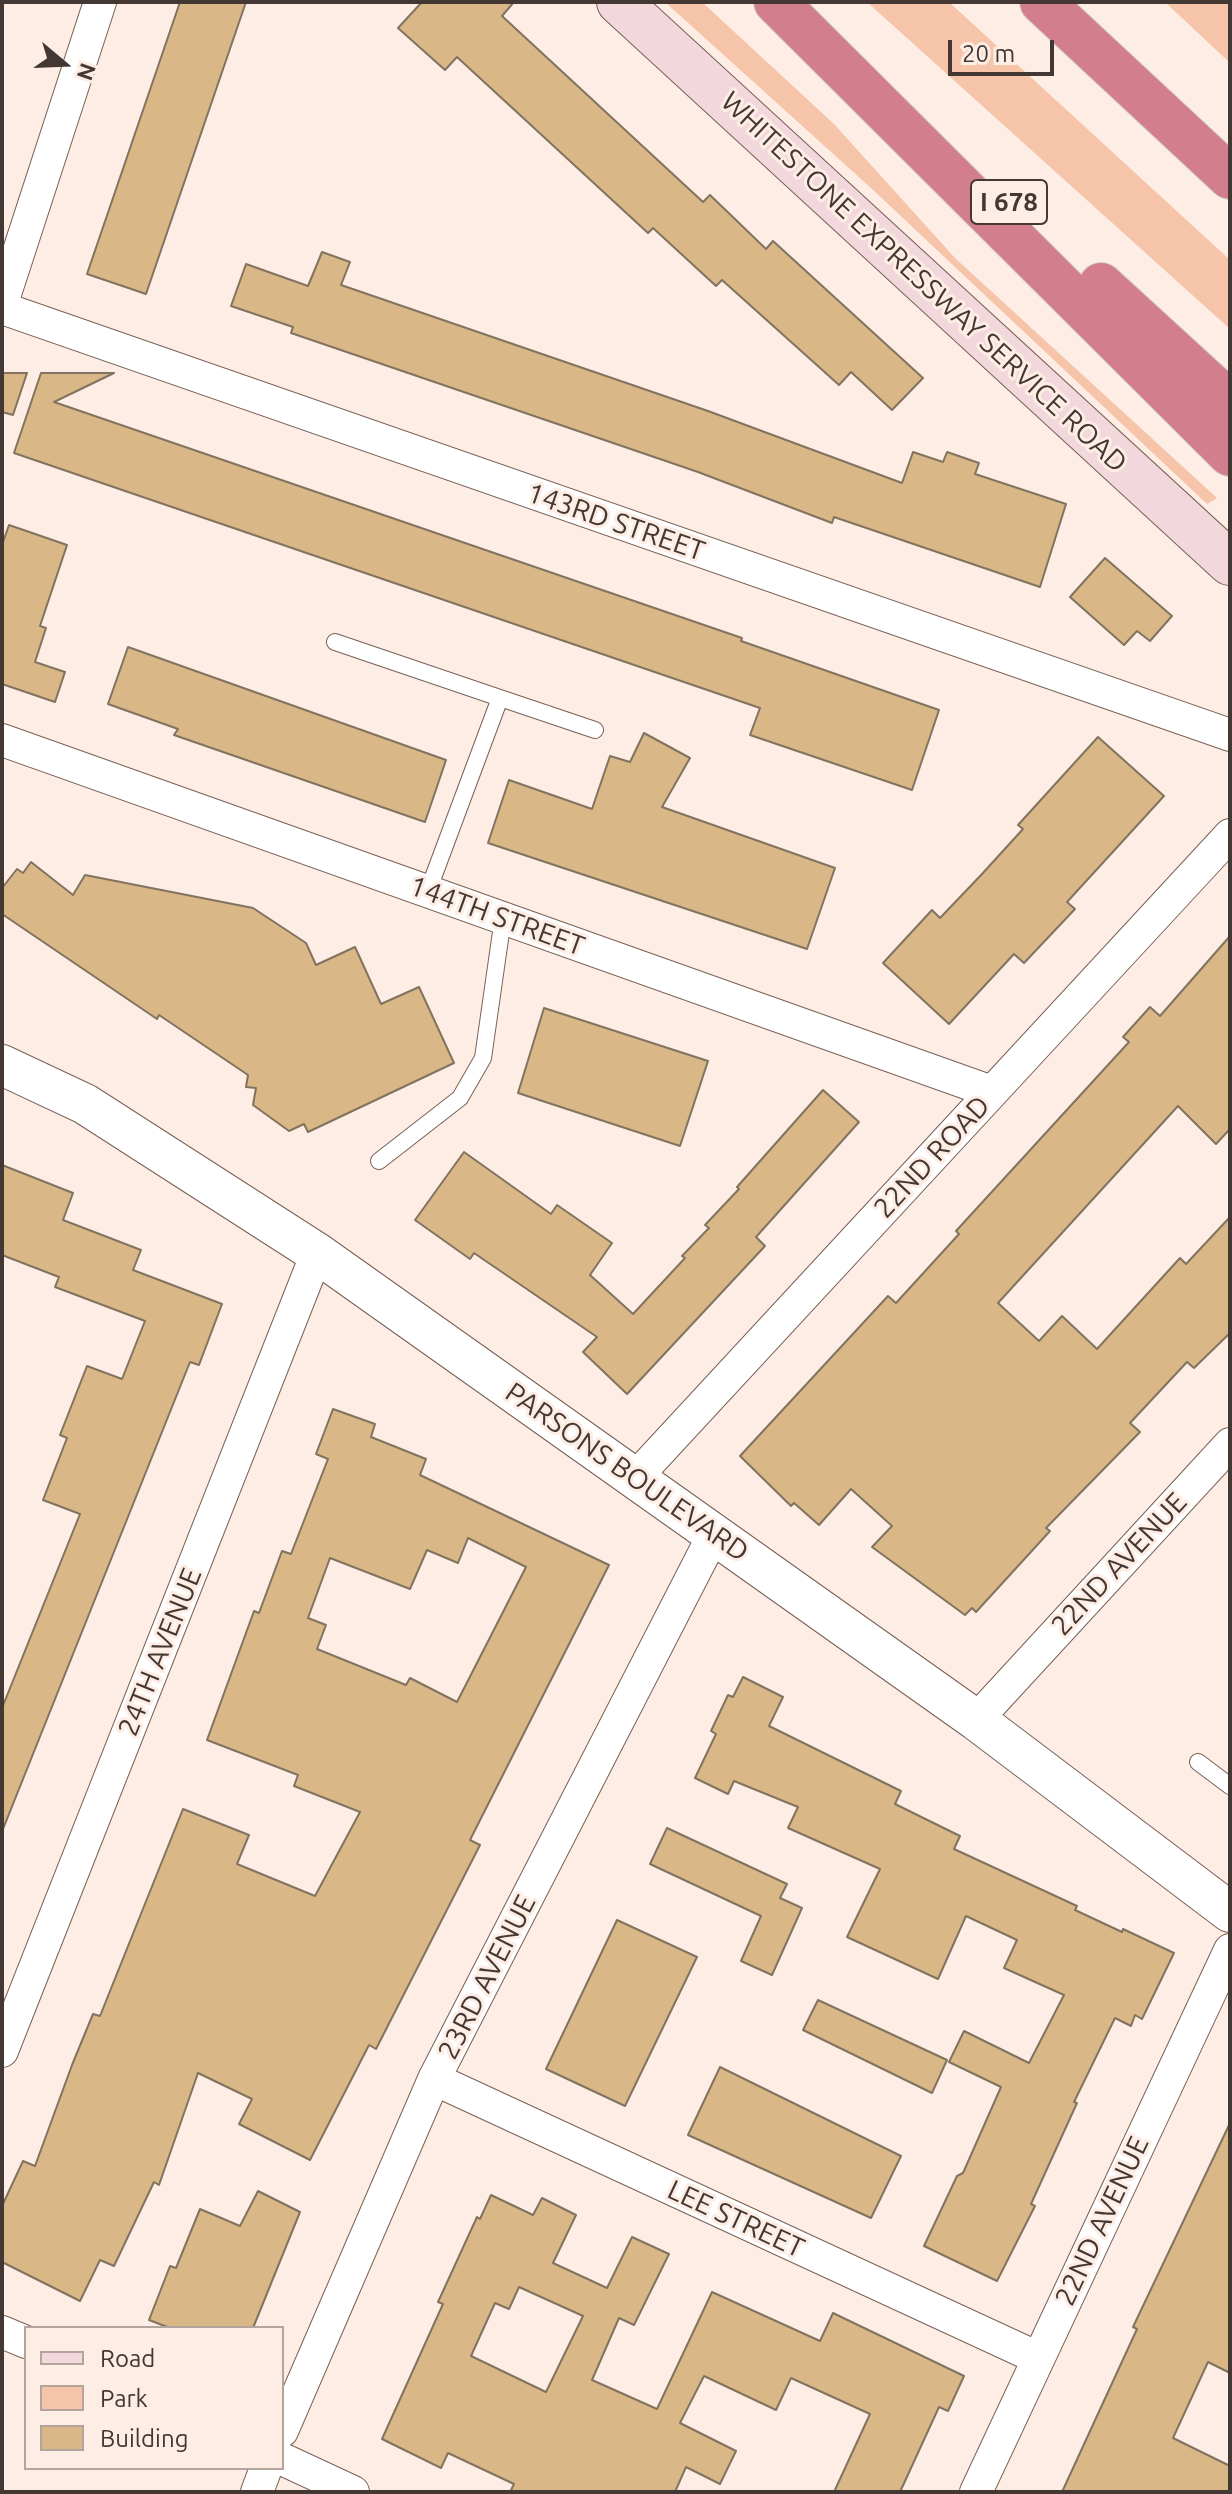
<!DOCTYPE html>
<html>
<head>
<meta charset="utf-8">
<style>
	body { margin:0 }
	#map { position:relative; width:1232px; height:2494px; overflow:hidden; background:#feede5; font-family:Ubuntu,sans-serif }
	canvas { display:block }
	.frame { position:absolute; inset:0; border:4px solid #433833; pointer-events:none }
	.legend { position:absolute; left:24px; top:2326px; width:260px; height:144px; box-sizing:border-box; background:#feede5; border:2px solid #b3a59e; margin:0; padding:10px 14px; list-style:none; font-size:24px; color:#433833 }
	.legend li { display:flex; align-items:center; gap:16px; height:40px }
	.legend b { width:40px; border:2px solid #b3a59e }
	.north { position:absolute; left:24px; top:24px; width:80px; height:80px; -webkit-text-stroke:6px #feede5; paint-order:stroke; rotate:109deg; font-size:22px; font-weight:700; line-height:32px; text-align:center; color:#433833 }
	.north::after { content:''; display:block; margin:auto; width:28px; height:36px; background:#433833; clip-path:polygon(50% 0,100% 100%,50% 72%,0 100%) }
	.scale { position:absolute; left:948px; top:40px; width:106px; height:36px; box-sizing:border-box; border:4px solid #433833; border-top:0; padding-left:10px; font-size:24px; line-height:28px; white-space:nowrap; color:#433833; -webkit-text-stroke:6px #feede5; paint-order:stroke }
</style>
</head>
<body>
<div id="map">
<canvas width="1232" height="2494"></canvas>
<div class="frame"></div>
<ul class="legend">
<li><b style="height:10px;background:#f2d8dd"></b>Road</li>
<li><b style="height:22px;background:#f6c4a9"></b>Park</li>
<li><b style="height:22px;background:#d9b786"></b>Building</li>
</ul>
<div class="north">N</div>
<div class="scale">20 m</div>
</div>
<script>
const g = document.querySelector('canvas').getContext('2d');
g.lineJoin = 'round';
function fill(path, color) { g.fillStyle = color; g.fill(path, 'evenodd'); }
const toPath = rows => new Path2D(rows.map(r => 'M' + r).join(''));
function strokePath(path, color, width, dash) { g.strokeStyle = color; g.lineWidth = width; g.lineCap = dash ? 'butt' : 'round'; g.setLineDash(dash || []); g.stroke(path); }
function drawText(font, color, halo, rows, align = 'center') {
  g.font = font + ' Ubuntu,sans-serif'; g.lineWidth = 6; g.setLineDash([]); g.textBaseline = 'middle'; g.strokeStyle = halo; g.fillStyle = color; for (const [text, x, y, turn = 0] of rows) {
    g.save(); g.translate(x, y); g.rotate((+turn || 0) * Math.PI / 180); g.textAlign = isNaN(turn) ? turn : align; if (halo) g.strokeText(text, 0, 0); g.fillText(text, 0, 0); g.restore();
  }
}
fill(toPath([
	[665,2,702,2,834,124,955,258,1217,498,1207,504,871,188],
	[867,2,949,2,1230,260,1230,329],
	[1165,2,1230,2,1230,63,1213,47]
]), '#f6c4a9');
const building = toPath([
	[180,2,246,2,146,294,87,274,180,2],
	[422,2,514,2,502,16,703,202,710,195,766,249,773,241,923,378,892,410,851,372,839,385,722,280,716,286,653,228,648,233,457,57,445,70,398,28,422,2],
	[322,252,350,262,341,285,708,411,902,483,913,452,943,462,947,452,979,463,975,474,1066,504,1040,587,834,517,832,523,698,472,291,333,293,327,231,306,246,264,308,286,322,252],
	[2,373,27,373,13,415,2,412,2,373],
	[41,373,114,373,54,402,742,638,741,641,939,710,912,790,750,735,760,708,14,453,41,373],
	[9,525,67,545,40,626,46,628,35,662,65,672,55,702,2,684,2,545,9,525],
	[1105,558,1172,616,1150,641,1137,631,1124,645,1070,597,1105,558],
	[128,647,446,760,425,822,174,735,178,729,108,704,128,647],
	[644,733,690,758,662,807,835,868,807,949,488,843,509,780,592,809,610,756,630,762,644,733],
	[1098,737,1164,796,1067,902,1075,909,1024,963,1014,954,949,1024,883,963,932,910,940,918,982,874,1023,829,1018,825,1098,737],
	[31,862,73,895,85,875,253,908,306,943,316,965,355,947,381,1004,419,987,454,1063,308,1132,304,1124,289,1131,253,1105,256,1088,246,1087,248,1075,159,1015,157,1019,2,914,2,888,17,869,23,873,31,862],
	[1230,936,1230,1129,1216,1144,1178,1106,998,1303,1039,1341,1062,1316,1097,1349,1180,1258,1186,1264,1230,1217,1230,1333,1194,1368,1187,1362,1130,1423,1140,1432,1046,1528,1050,1531,976,1612,972,1608,965,1615,872,1547,892,1526,851,1489,819,1525,794,1503,791,1506,740,1456,888,1296,896,1303,959,1234,956,1231,1129,1042,1123,1037,1150,1007,1160,1016,1230,936],
	[544,1008,708,1061,680,1146,518,1093,544,1008],
	[823,1090,859,1122,756,1237,765,1246,627,1394,583,1352,597,1337,474,1253,470,1259,415,1220,464,1152,551,1214,557,1205,612,1243,590,1275,633,1314,685,1258,682,1256,709,1228,705,1225,739,1189,737,1187,823,1090],
	[2,1165,73,1193,63,1220,141,1250,133,1270,222,1304,199,1365,190,1362,3,1829,2,1708,80,1514,43,1500,67,1438,60,1435,87,1366,122,1379,145,1321,55,1287,59,1277,2,1255,2,1165],
	[333,1409,375,1424,371,1437,426,1459,420,1475,609,1565,470,1840,480,1845,376,2049,369,2045,310,2160,239,2124,252,2099,198,2073,159,2185,154,2182,114,2266,100,2260,80,2301,2,2262,2,2206,23,2161,35,2166,72,2065,93,2014,100,2016,183,1809,249,1835,237,1864,315,1896,360,1812,294,1786,298,1775,207,1740,254,1611,259,1613,282,1551,291,1554,328,1459,316,1454,333,1409],
	[468,1538,526,1567,457,1702,410,1678,406,1685,317,1649,326,1625,308,1618,330,1558,410,1589,427,1550,458,1563,468,1538],
	[743,1677,783,1697,769,1726,901,1791,895,1804,960,1836,954,1849,1077,1906,1075,1910,1122,1932,1123,1929,1174,1953,1142,2019,1135,2015,1131,2026,1115,2018,1074,2102,1077,2103,1031,2204,1035,2206,997,2281,924,2246,957,2176,963,2173,1001,2087,949,2062,964,2031,1029,2063,1064,1995,1004,1968,1017,1940,966,1916,938,1979,847,1937,880,1869,788,1828,798,1807,734,1781,728,1794,695,1778,716,1734,711,1731,728,1695,733,1697,743,1677],
	[667,1828,787,1884,780,1898,802,1908,772,1975,741,1961,761,1916,650,1864,667,1828],
	[617,1920,697,1957,625,2106,546,2069,617,1920],
	[818,2000,947,2060,932,2093,803,2030,818,2000],
	[720,2067,901,2156,871,2218,688,2135,720,2067],
	[1230,2123,1230,2373,1208,2362,1173,2438,1230,2466,1230,2492,1062,2492,1137,2329,1133,2327,1230,2123],
	[258,2191,300,2212,253,2328,170,2328,149,2320,170,2266,176,2268,200,2209,240,2226,258,2191],
	[491,2195,533,2215,542,2198,576,2215,553,2263,607,2288,632,2237,669,2254,634,2325,619,2318,592,2380,657,2409,712,2292,820,2341,833,2313,964,2376,948,2411,939,2407,900,2492,834,2492,870,2414,791,2378,776,2410,704,2376,680,2423,736,2451,720,2484,686,2467,675,2492,510,2492,514,2484,448,2453,441,2468,382,2439,443,2304,438,2302,477,2217,480,2219,491,2195],
	[519,2287,583,2316,546,2392,471,2356,495,2303,509,2309,519,2287]
]);
fill(building, '#d9b786');
strokePath(building, '#81735f', 2);
const service = toPath([
	[335,642,500,698,428,891],
	[500,698,595,730],
	[379,1161,460,1098,483,1058,503,918],
	[1198,1762,1230,1786]
]);
const minor = toPath([
	[2,303,100,2],
	[2,308,1230,735],
	[2,740,992,1092],
	[635,1478,1230,835],
	[976,1720,1230,1444],
	[2,2051,317,1253],
	[434,2079,1038,2358],
	[2,2332,26,2342],
	[282,2431,434,2079,714,1534],
	[282,2459,353,2492],
	[257,2492,266,2468],
	[976,2492,1230,1950]
]);
const tertiary = toPath([
	[2,1065,85,1104,317,1253,976,1720,1230,1912]
]);
const secondary = toPath([
	[619,2,1230,563]
]);
const motorway = toPath([
	[776,2,1230,454],
	[1042,2,1230,177],
	[1101,285,1230,403]
]);
strokePath(service, '#786156', 18);
strokePath(minor, '#786156', 34);
strokePath(tertiary, '#786156', 42);
strokePath(secondary, '#786156', 46);
strokePath(motorway, '#d2cfce', 46);
strokePath(service, '#fff', 16);
strokePath(minor, '#fff', 32);
strokePath(tertiary, '#fff', 40);
strokePath(secondary, '#f2d8dd', 44);
strokePath(motorway, '#d27e8d', 44);
for (const [x, y, w] of [
	[1009,202,76]
]) { const box = new Path2D(); box.roundRect(x - w / 2, y - 22, w, 44, 6); g.fillStyle = '#feede5'; g.fill(box); strokePath(box, '#433833', 2); }
drawText('bold 26px', '#433833', null, [
	["I 678",1009,202]
]);
drawText('28px', '#433833', '#feede5', [
	["WHITESTONE EXPRESSWAY SERVICE ROAD",924,282,43],
	["143RD STREET",616,522,19],
	["144TH STREET",497,916,20],
	["22ND ROAD",932,1157,-47],
	["PARSONS BOULEVARD",627,1472,35],
	["22ND AVENUE",1119,1564,-47],
	["24TH AVENUE",160,1652,-68],
	["23RD AVENUE",487,1977,-63],
	["LEE STREET",736,2219,25],
	["22ND AVENUE",1102,2221,-65]
]);
</script>
</body>
</html>
